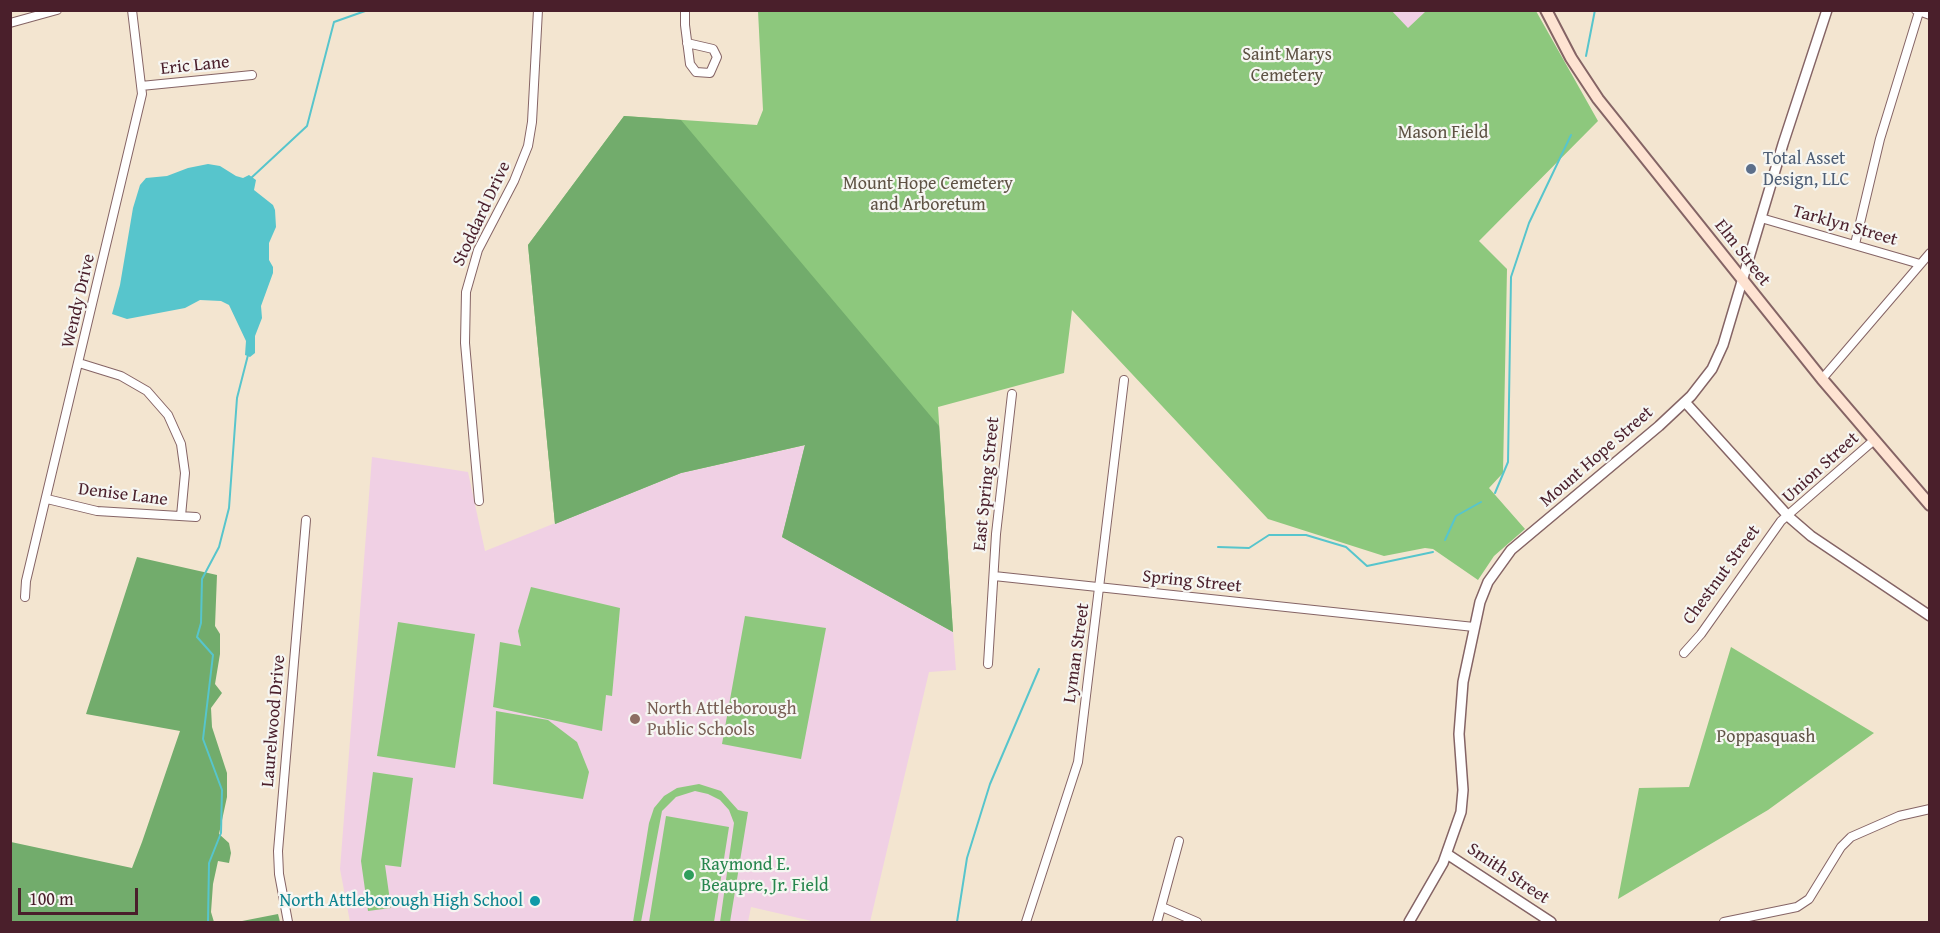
<!DOCTYPE html>
<html>
<head>
<meta charset="utf-8">
<style>
	body { margin:0 }
	#map { position:relative; width:1940px; height:933px; overflow:hidden; background:#f3e5d0; font-family:"Gentium Book Plus",serif }
	canvas { display:block }
	.frame { position:absolute; inset:0; border:12px solid #4a1f2b; pointer-events:none }
	.scale { position:absolute; left:18px; top:888px; width:120px; height:27px; box-sizing:border-box; border:3px solid #4a1f2b; border-top:0; padding-left:8px; font-size:18px; line-height:21px; white-space:nowrap; color:#4a1f2b; -webkit-text-stroke:4px #f6f6f2; paint-order:stroke }
</style>
</head>
<body>
<div id="map">
<canvas width="1940" height="933"></canvas>
<div class="frame"></div>
<div class="scale">100 m</div>
</div>
<script>
const g = document.querySelector('canvas').getContext('2d');
g.lineJoin = 'round';
function fill(path, color) { g.fillStyle = color; g.fill(path, 'evenodd'); }
const toPath = rows => new Path2D(rows.map(r => 'M' + r).join(''));
function strokePath(path, color, width, dash) { g.strokeStyle = color; g.lineWidth = width; g.lineCap = dash ? 'butt' : 'round'; g.setLineDash(dash || []); g.stroke(path); }
function drawText(font, color, halo, rows, align = 'center') {
  g.font = font + ' "Gentium Book Plus",serif'; g.lineWidth = 4.5; g.setLineDash([]); g.textBaseline = 'middle'; g.strokeStyle = halo; g.fillStyle = color; for (const [text, x, y, turn = 0] of rows) {
    g.save(); g.translate(x, y); g.rotate((+turn || 0) * Math.PI / 180); g.textAlign = isNaN(turn) ? turn : align; if (halo) g.strokeText(text, 0, 0); g.fillText(text, 0, 0); g.restore();
  }
}
fill(toPath([
	[1391,11,1426,11,1408,29],
	[806,445,783,537,953,632,956,670,929,672,870,922,816,922,751,907,748,922,350,922,340,869,372,457,468,472,485,551,681,473]
]), '#f0d0e4');
fill(toPath([
	[1391,10,1408,28,1426,11,1536,11,1598,121,1479,241,1507,269,1503,473,1489,488,1525,529,1494,556,1478,580,1433,549,1425,548,1384,556,1268,519,1072,310,1064,373,938,407,953,632,782,537,805,445,681,473,555,524,528,245,624,116,757,125,763,110,758,11],
	[531,587,620,608,612,696,606,695,602,731,493,707,500,642,521,646,518,631],
	[745,616,826,628,801,759,722,744],
	[398,622,475,634,455,768,377,756],
	[1731,647,1874,733,1768,810,1618,899,1639,788,1689,787],
	[496,711,548,720,577,742,589,772,583,799,493,784],
	[373,772,413,778,401,867,385,865,391,908,368,911,361,861],
	[699,784,721,791,738,810,748,812,730,922,720,922,734,823,729,810,720,800,708,794,695,791,676,797,662,811,641,922,633,922,649,823,654,808,664,796,677,788],
	[666,816,729,827,714,922,649,922]
]), '#8dc87d');
fill(toPath([
	[624,116,681,120,939,426,953,632,782,537,805,445,681,473,555,524,528,245],
	[137,557,217,575,215,626,220,634,220,654,215,684,222,693,211,708,212,727,227,773,227,797,219,834,229,843,231,853,229,863,218,861,213,884,211,912,214,922,11,922,11,842,132,868,142,842,180,731,86,714],
	[278,914,280,922,237,922]
]), '#72ac6c');
fill(toPath([
	[208,164,220,166,236,176,243,178,249,175,256,180,254,190,273,205,275,210,276,227,269,243,269,260,273,267,273,273,261,306,262,318,255,336,255,353,250,357,245,355,246,341,229,305,221,301,200,300,185,308,127,319,112,314,120,285,133,208,140,185,146,178,167,176,188,168]
]), '#57c5cc');
strokePath(toPath([
	[1586,56,1595,10],
	[250,179,307,126,334,22,368,10],
	[1495,493,1508,462,1511,277,1529,223,1571,135],
	[1445,540,1456,516,1481,502],
	[1218,547,1249,548,1269,535,1306,535,1346,547,1367,566,1433,552],
	[208,922,209,863,221,833,222,790,203,739,213,655,197,637,201,623,202,579,219,547,229,508,237,398,248,355],
	[957,922,967,858,990,784,1039,669]
]), '#57c5cc', 2);
const minor = toPath([
	[685,10,685,25,690,64,696,72,710,73,717,57,713,49,687,43],
	[1916,10,1930,15],
	[10,23,57,10],
	[141,86,252,75],
	[1761,218,1920,264],
	[1855,244,1880,139,1919,12],
	[79,363,121,376,147,391,168,415,181,444,185,473,181,516],
	[1822,379,1930,253],
	[47,499,97,511,196,517],
	[479,501,465,343,466,292,478,250,514,181,528,146,532,122,538,10],
	[994,576,1474,627],
	[25,597,26,581,142,94,132,10],
	[1684,653,1701,634,1781,521,1873,441],
	[988,664,996,534,1012,394],
	[1162,907,1197,922],
	[288,922,279,874,278,851,306,520],
	[1026,922,1078,762,1124,380],
	[1157,922,1179,841],
	[1724,922,1797,907,1809,899,1841,847,1851,837,1899,816,1930,809]
]);
const tertiary = toPath([
	[1685,402,1789,517,1811,536,1930,616],
	[1447,854,1551,922],
	[1409,922,1443,863,1461,812,1463,790,1459,734,1463,682,1480,602,1488,582,1511,550,1659,426,1691,396,1712,369,1723,345,1783,144,1827,10]
]);
const secondary = toPath([
	[1546,10,1571,58,1598,99,1822,379,1930,505]
]);
strokePath(minor, '#856465', 10);
strokePath(tertiary, '#856465', 12);
strokePath(secondary, '#856465', 14);
strokePath(minor, '#fff', 8);
strokePath(tertiary, '#fff', 9);
strokePath(secondary, '#fee3d2', 10);
for (const [x, y, r, color] of [
	[1751,169,6,"#5c6f8a"],
	[635,719,6,"#8d6e63"],
	[689,875,6,"#2e9e5b"],
	[535,901,6,"#0f9aa8"]
]) { const dot = new Path2D(); dot.arc(x, y, r, 0, 2 * Math.PI); g.fillStyle = color; g.fill(dot); strokePath(dot, '#f6f6f2', 2); }
drawText('18px', '#5e5244', '#f6f6f2', [
	["Saint Marys",1287,55],
	["Cemetery",1287,76],
	["Mason Field",1443,133],
	["Mount Hope Cemetery",928,184],
	["and Arboretum",928,205],
	["Poppasquash",1766,737]
]);
drawText('18px', '#4a1f2b', '#f6f6f2', [
	["Eric Lane",195,66,-6],
	["Stoddard Drive",482,214,-65],
	["Tarklyn Street",1845,226,16],
	["Elm Street",1742,253,52],
	["Wendy Drive",79,301,-77],
	["Mount Hope Street",1597,457,-41],
	["Union Street",1821,468,-42],
	["East Spring Street",987,484,-84],
	["Denise Lane",123,495,7],
	["Chestnut Street",1722,575,-54],
	["Spring Street",1192,582,6],
	["Lyman Street",1077,653,-82],
	["Laurelwood Drive",274,721,-85],
	["Smith Street",1508,874,34]
]);
drawText('18px', '#4e5e75', '#f6f6f2', [
	["Total Asset",1763,159],
	["Design, LLC",1763,180]
], 'left');
drawText('18px', '#785e54', '#f6f6f2', [
	["North Attleborough",647,709],
	["Public Schools",647,730]
], 'left');
drawText('18px', '#27864d', '#f6f6f2', [
	["Raymond E.",701,865],
	["Beaupre, Jr. Field",701,886]
], 'left');
drawText('18px', '#0d838f', '#f6f6f2', [
	["North Attleborough High School",523,901]
], 'right');
</script>
</body>
</html>
